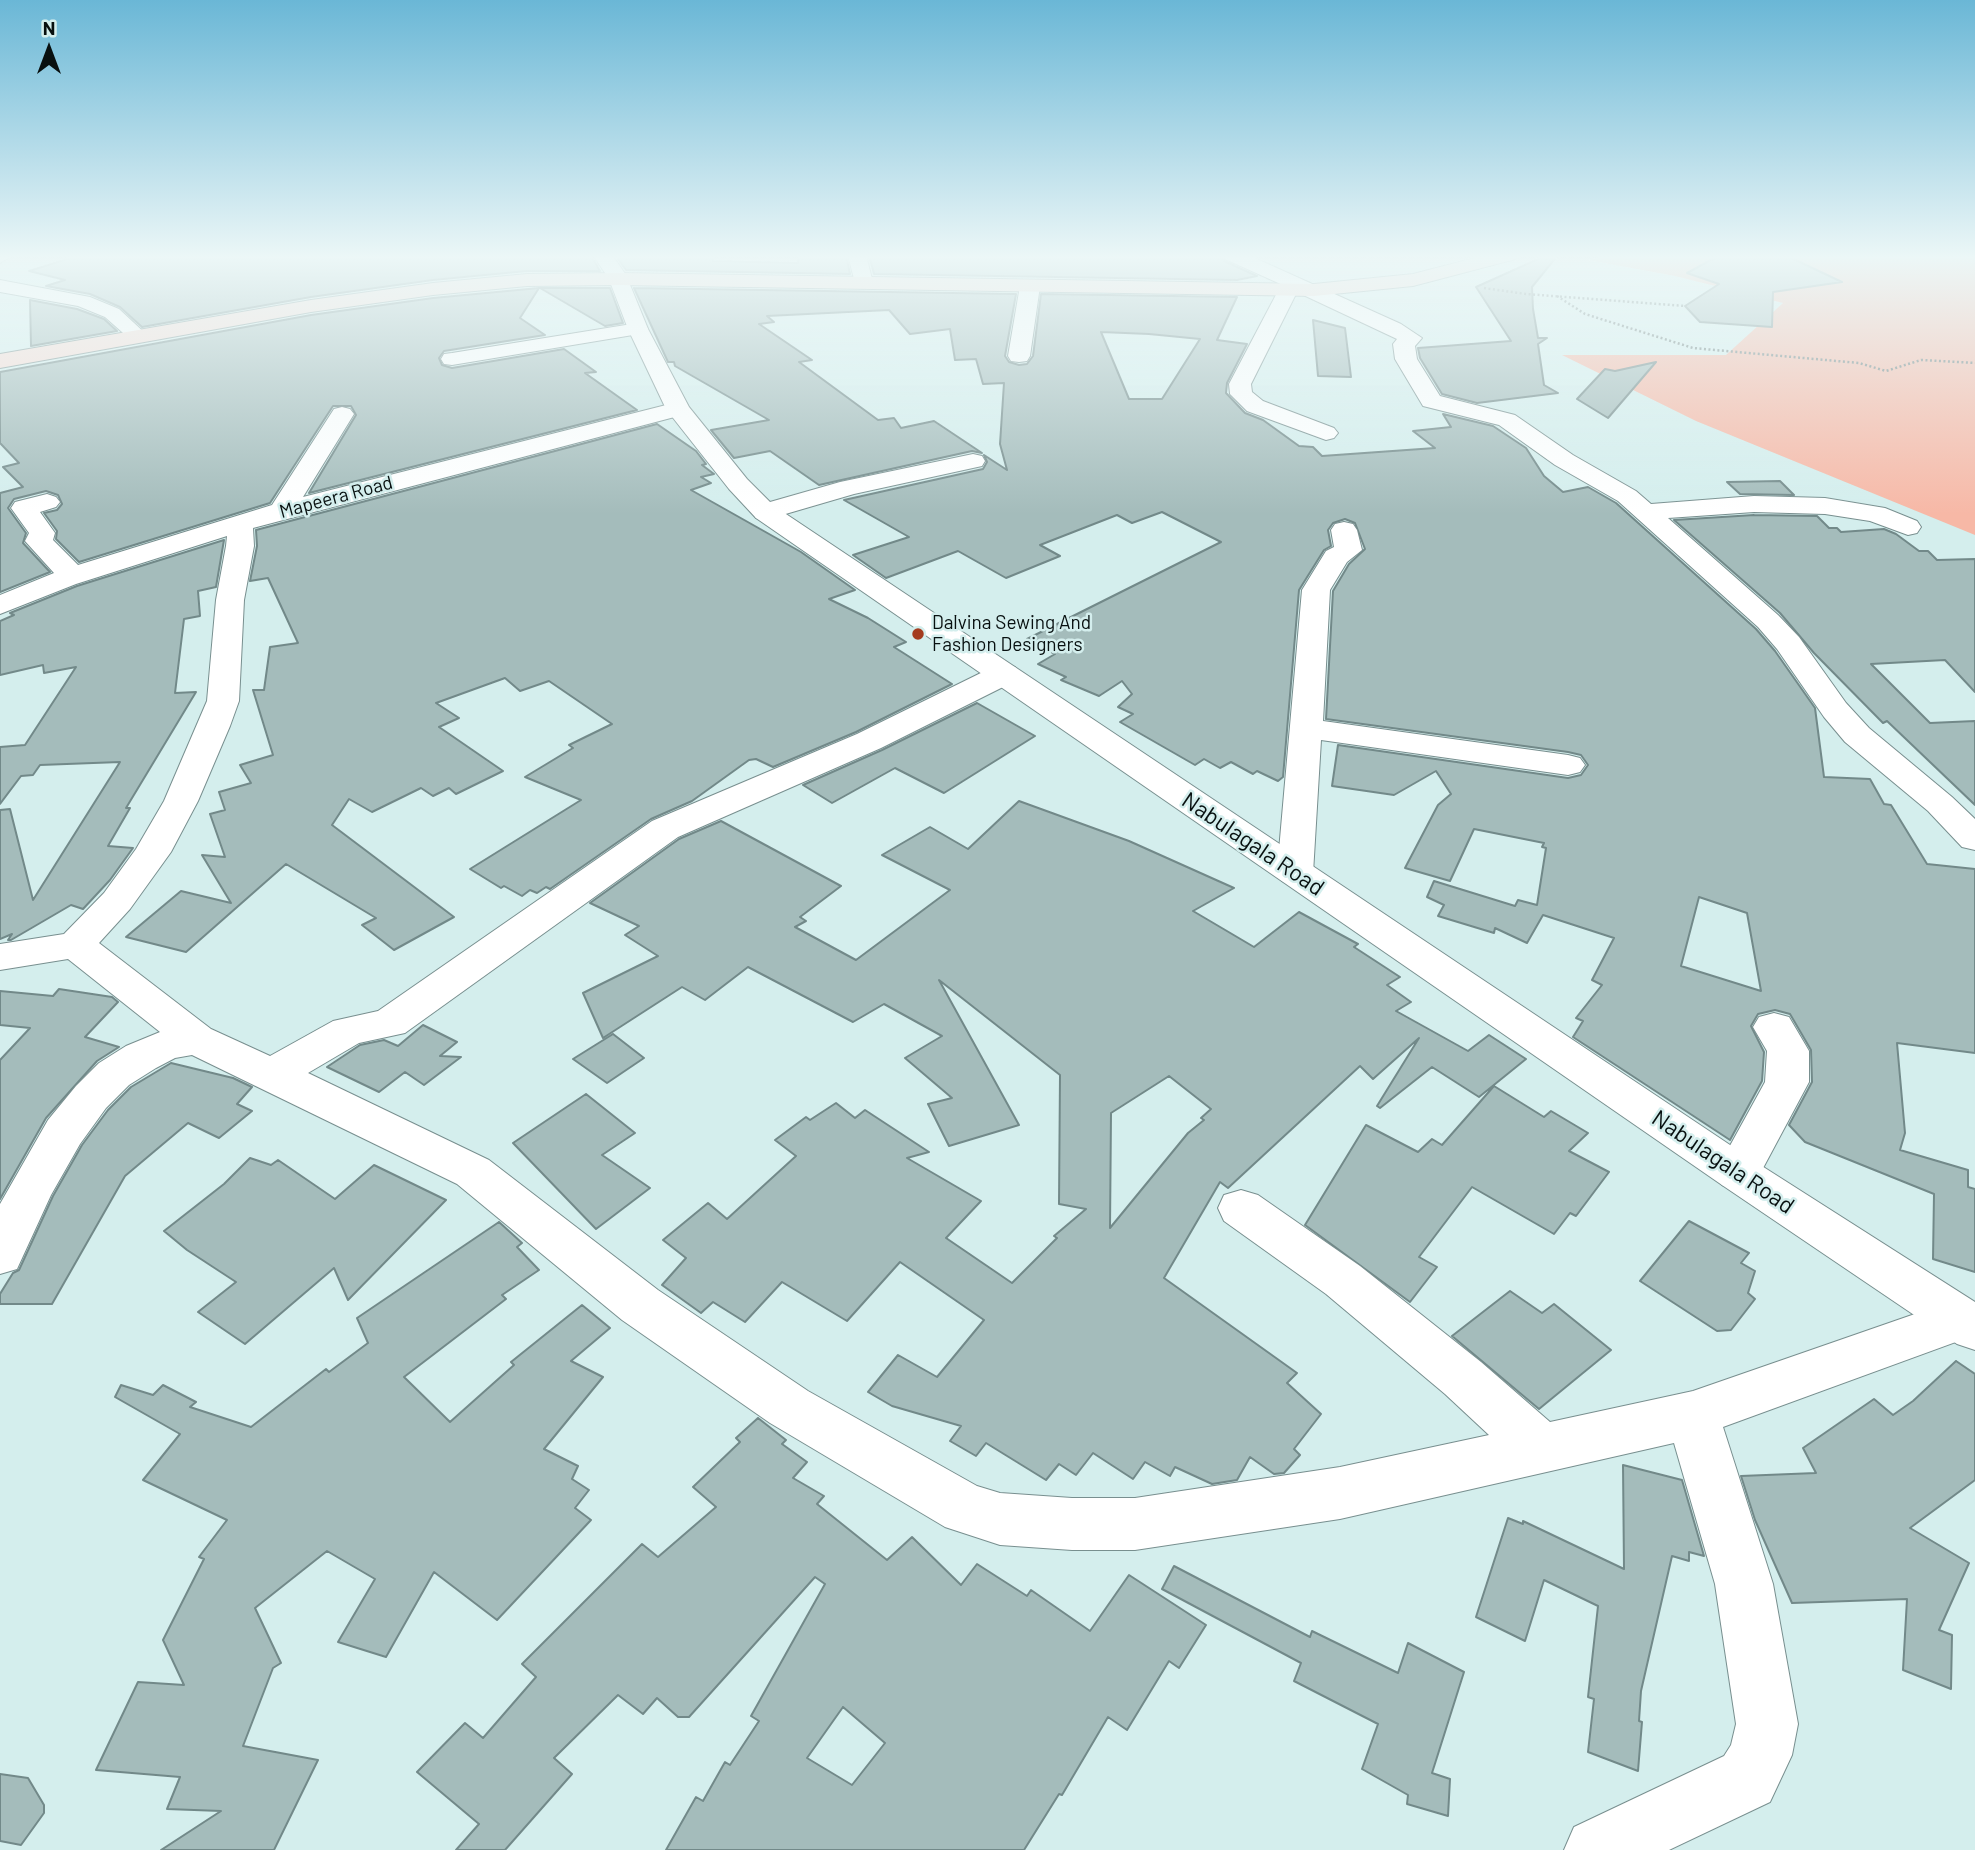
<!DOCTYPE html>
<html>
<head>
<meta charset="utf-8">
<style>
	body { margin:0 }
	#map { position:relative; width:1975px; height:1850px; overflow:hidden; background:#d4eeed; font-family:Barlow,sans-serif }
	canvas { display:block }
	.north { position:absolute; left:14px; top:14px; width:70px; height:70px; -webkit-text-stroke:5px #d4eeed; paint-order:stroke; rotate:0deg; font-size:19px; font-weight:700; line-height:28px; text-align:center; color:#081010 }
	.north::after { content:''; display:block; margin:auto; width:24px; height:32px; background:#081010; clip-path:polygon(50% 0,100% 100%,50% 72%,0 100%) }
</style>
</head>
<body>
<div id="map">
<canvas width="1975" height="1850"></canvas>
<div class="north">N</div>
</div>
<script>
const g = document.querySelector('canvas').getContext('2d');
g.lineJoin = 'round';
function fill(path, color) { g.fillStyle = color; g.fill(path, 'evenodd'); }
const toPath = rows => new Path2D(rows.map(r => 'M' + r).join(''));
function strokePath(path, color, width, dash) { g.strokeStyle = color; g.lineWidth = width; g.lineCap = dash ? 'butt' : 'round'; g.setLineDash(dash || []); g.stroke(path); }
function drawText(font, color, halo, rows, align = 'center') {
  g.font = font + ' Barlow,sans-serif'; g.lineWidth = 5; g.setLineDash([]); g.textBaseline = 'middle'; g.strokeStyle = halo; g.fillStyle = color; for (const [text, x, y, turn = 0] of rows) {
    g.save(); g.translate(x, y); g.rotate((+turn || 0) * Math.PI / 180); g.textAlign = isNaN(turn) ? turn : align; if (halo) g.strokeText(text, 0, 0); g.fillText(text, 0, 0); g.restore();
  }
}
fill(toPath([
	[1608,255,1975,255,1975,535,1696,421,1562,355,1726,355,1783,303,1675,276,1588,260]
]), '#f7b8a6');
const building = toPath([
	[80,255,591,255,600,271,527,271,433,280,311,297,142,327,120,307,90,294,46,286,65,280,29,271,80,255],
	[615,255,714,255,713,261,798,263,799,255,846,255,850,274,626,270,615,255],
	[869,255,1221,255,1224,261,1257,276,1237,280,874,274,869,255],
	[1547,255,1558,255,1532,287,1533,309,1538,338,1547,338,1538,344,1544,385,1558,393,1477,403,1442,394,1420,358,1418,348,1511,341,1476,287,1547,255],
	[1720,255,1785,255,1842,282,1773,292,1772,327,1700,322,1685,306,1719,284,1687,273,1720,255],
	[539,288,520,318,545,335,444,351,439,358,442,365,452,368,564,349,596,372,585,373,637,410,309,493,356,415,351,406,333,406,270,503,79,562,56,539,57,531,44,513,57,510,62,504,58,495,46,491,14,499,8,508,26,533,23,543,50,572,0,592,0,493,23,487,3,467,19,463,0,443,0,372,311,315,433,298,539,288],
	[540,288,610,288,623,323,605,326,540,288],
	[634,288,1016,294,1005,356,1009,362,1019,365,1027,364,1033,356,1041,294,1237,297,1217,340,1247,344,1227,383,1226,393,1245,413,1263,420,1299,446,1313,447,1322,456,1435,448,1413,431,1451,427,1443,414,1493,426,1526,448,1544,476,1563,492,1588,487,1616,503,1756,629,1775,651,1815,708,1824,777,1870,779,1884,804,1891,805,1927,864,1975,869,1975,1053,1897,1043,1905,1133,1900,1150,1968,1170,1968,1187,1975,1189,1975,1272,1933,1259,1934,1194,1805,1142,1789,1125,1812,1082,1811,1050,1790,1014,1775,1010,1758,1014,1751,1026,1764,1052,1762,1081,1730,1140,1573,1037,1583,1021,1576,1018,1602,985,1592,980,1614,938,1543,915,1527,943,1495,928,1494,933,1438,916,1444,905,1427,897,1434,881,1515,906,1518,900,1537,905,1546,848,1542,847,1544,843,1474,829,1450,881,1405,868,1438,805,1451,794,1436,771,1394,795,1332,786,1338,745,1568,778,1581,775,1588,765,1581,755,1568,752,1326,719,1333,591,1349,564,1365,549,1355,523,1345,519,1333,523,1328,530,1331,546,1324,550,1299,590,1283,777,1278,781,1257,771,1253,774,1231,762,1220,768,1204,759,1195,765,1120,722,1133,714,1118,707,1132,694,1122,681,1099,696,1061,680,1066,677,1038,664,1055,654,1027,639,1221,542,1162,512,1132,523,1117,515,1040,545,1060,556,1006,578,958,551,886,578,853,555,909,537,844,500,983,469,987,462,984,455,1007,470,1000,444,1004,383,983,384,976,359,955,360,950,329,910,334,889,310,767,316,774,322,759,324,812,360,799,362,878,420,894,418,901,428,934,421,982,453,972,451,819,485,770,451,734,458,711,430,769,420,675,366,674,362,668,362,634,288],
	[1101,332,1149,334,1200,339,1162,399,1129,399,1101,332],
	[1699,897,1747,913,1761,991,1681,966,1699,897],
	[30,300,77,309,104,319,117,331,31,346,30,300],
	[1313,320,1345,328,1351,377,1318,376,1313,320],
	[1656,362,1608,418,1577,399,1605,369,1615,371,1656,362],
	[657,424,696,451,706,464,702,465,714,474,701,477,711,483,691,490,801,552,855,590,829,599,868,618,906,642,894,647,952,684,856,732,773,767,756,759,749,760,692,801,651,819,550,889,546,887,537,893,530,890,522,896,504,886,501,888,470,869,581,800,525,777,573,748,569,745,612,724,549,681,520,691,505,678,436,703,459,718,439,727,503,771,456,794,449,788,433,796,421,788,372,812,349,799,332,825,454,917,394,950,362,925,376,918,286,864,186,952,126,937,181,891,231,903,202,855,225,857,210,814,225,810,219,792,251,783,240,765,273,755,253,690,264,690,270,647,298,643,268,578,250,581,257,546,256,530,657,424],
	[1780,481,1794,495,1740,494,1727,482,1780,481],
	[1754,515,1817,516,1829,528,1837,528,1841,532,1884,529,1896,534,1919,551,1928,551,1937,560,1975,559,1975,692,1945,660,1871,664,1930,723,1975,721,1975,805,1887,721,1883,723,1814,653,1780,613,1674,520,1754,515],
	[224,540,216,587,198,591,200,616,184,619,175,693,196,692,126,808,130,808,108,846,133,848,110,880,83,909,71,905,11,940,8,940,12,934,0,939,0,810,10,809,33,900,120,762,40,765,33,775,21,776,0,804,0,747,25,745,76,667,44,673,43,665,0,675,0,621,14,615,10,613,77,586,224,540],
	[977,703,1035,736,944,793,895,768,832,803,803,785,882,750,977,703],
	[1019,801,1129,841,1234,888,1193,911,1254,947,1299,912,1358,944,1354,947,1400,977,1387,985,1411,1002,1396,1011,1468,1051,1489,1035,1526,1059,1479,1097,1432,1067,1380,1108,1377,1106,1419,1038,1373,1079,1360,1066,1228,1188,1220,1182,1164,1278,1297,1373,1287,1383,1321,1414,1294,1449,1300,1455,1284,1473,1274,1474,1250,1457,1237,1480,1212,1484,1175,1467,1170,1476,1145,1462,1133,1479,1093,1453,1076,1475,1059,1464,1046,1480,986,1443,976,1456,950,1441,961,1426,892,1406,868,1392,898,1355,937,1377,984,1320,900,1262,847,1321,782,1282,745,1322,713,1302,701,1313,662,1285,686,1258,663,1240,708,1203,727,1219,796,1156,775,1140,806,1117,810,1120,836,1103,855,1118,865,1110,929,1152,907,1158,981,1201,946,1238,1012,1283,1057,1238,1054,1236,1086,1209,1059,1204,1060,1075,939,980,1019,1125,949,1146,928,1104,952,1098,905,1058,942,1036,884,1004,853,1022,748,967,705,1000,682,987,603,1038,583,993,658,956,625,935,639,926,590,903,679,839,721,821,841,886,800,917,806,921,795,927,856,960,950,890,882,855,930,827,968,849,1019,801],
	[1169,1076,1211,1109,1201,1118,1204,1120,1188,1133,1110,1228,1111,1113,1169,1076],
	[59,989,112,997,118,1002,85,1037,119,1047,97,1061,46,1118,0,1199,0,1060,30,1028,0,1025,0,991,53,996,59,989],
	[423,1025,457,1042,440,1056,461,1057,424,1085,405,1072,379,1092,327,1067,360,1045,384,1040,398,1046,423,1025],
	[613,1034,644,1058,607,1083,573,1059,613,1034],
	[171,1063,233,1078,252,1087,237,1104,252,1111,219,1138,188,1123,125,1176,52,1304,0,1304,0,1294,13,1273,19,1270,53,1196,82,1145,108,1110,131,1087,171,1063],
	[1494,1086,1544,1117,1551,1111,1588,1133,1569,1151,1609,1172,1576,1216,1570,1213,1554,1234,1472,1187,1419,1257,1437,1267,1410,1302,1305,1225,1366,1125,1418,1152,1432,1139,1442,1145,1494,1086],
	[586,1094,635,1133,602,1155,650,1188,596,1229,513,1143,586,1094],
	[250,1158,271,1165,278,1160,335,1199,374,1165,446,1200,348,1300,334,1268,245,1344,198,1312,236,1282,187,1250,164,1231,224,1184,250,1158],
	[1689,1221,1749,1253,1741,1263,1755,1271,1748,1293,1755,1299,1731,1330,1717,1331,1640,1281,1689,1221],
	[499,1222,522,1243,517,1247,539,1270,502,1295,506,1299,404,1377,450,1422,514,1365,511,1362,582,1305,610,1328,571,1361,603,1377,544,1449,578,1466,572,1479,589,1490,575,1508,591,1520,497,1620,434,1572,386,1657,338,1642,375,1579,327,1551,255,1608,281,1663,273,1668,243,1746,318,1760,274,1850,161,1850,221,1811,167,1809,180,1777,96,1770,138,1682,184,1685,163,1640,204,1559,199,1557,227,1520,143,1480,180,1434,115,1397,121,1385,153,1395,163,1385,196,1402,190,1407,251,1427,326,1369,329,1372,368,1343,357,1318,499,1222],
	[1510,1291,1542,1313,1554,1304,1611,1350,1539,1409,1452,1336,1510,1291],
	[1956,1361,1975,1374,1975,1480,1910,1528,1969,1563,1939,1630,1952,1635,1951,1689,1903,1670,1907,1599,1792,1603,1755,1520,1741,1476,1816,1473,1803,1448,1874,1399,1893,1415,1913,1401,1956,1361],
	[758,1418,786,1440,782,1444,807,1462,793,1478,824,1496,817,1504,887,1560,912,1537,961,1585,977,1564,1027,1596,1031,1590,1090,1631,1129,1575,1206,1625,1179,1668,1169,1661,1127,1730,1108,1717,1062,1795,1059,1794,1024,1850,666,1850,696,1797,703,1801,725,1762,730,1765,759,1721,751,1716,825,1584,815,1577,689,1717,678,1717,657,1698,643,1714,618,1695,554,1758,572,1774,505,1850,456,1850,479,1824,417,1772,465,1723,483,1738,536,1677,522,1664,642,1544,658,1557,716,1507,693,1487,740,1442,736,1438,758,1418],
	[843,1707,885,1743,852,1785,807,1758,843,1707],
	[1623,1465,1682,1480,1704,1556,1689,1552,1689,1561,1672,1556,1641,1691,1639,1721,1642,1722,1638,1771,1588,1752,1594,1699,1588,1697,1598,1606,1544,1580,1525,1641,1476,1617,1508,1518,1523,1524,1523,1521,1624,1569,1623,1465],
	[1174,1566,1310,1637,1312,1631,1398,1673,1408,1643,1464,1672,1432,1773,1450,1779,1448,1816,1407,1804,1408,1795,1362,1769,1378,1724,1294,1681,1301,1663,1162,1589,1174,1566],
	[0,1774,28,1778,44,1805,44,1813,21,1845,0,1841,0,1774]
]);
fill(building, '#a4bcbb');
strokePath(building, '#728989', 2);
const minor = toPath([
	[0,255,13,255,0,263,0,255],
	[848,255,866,255,873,283,870,287,856,287,848,255],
	[1223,255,1248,255,1401,324,1422,338,1415,346,1417,359,1440,396,1515,415,1573,455,1636,491,1651,504,1754,496,1825,498,1885,508,1917,521,1921,527,1917,533,1908,535,1870,521,1825,514,1754,512,1668,518,1778,615,1799,637,1846,703,1869,728,1952,797,1975,819,1975,850,1962,847,1928,811,1845,742,1824,717,1777,649,1758,627,1618,501,1555,465,1499,425,1423,406,1395,359,1393,344,1397,339,1297,292,1251,384,1252,392,1263,401,1334,428,1338,433,1334,438,1326,440,1247,411,1230,394,1229,384,1278,291,1285,286,1225,259,1223,255],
	[0,280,90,297,119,309,148,336,145,340,131,340,105,317,78,306,0,292,0,280],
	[1030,280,1040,286,1030,356,1027,361,1019,362,1011,361,1008,356,1020,286,1030,280],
	[638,323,645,325,648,329,645,333,452,365,444,364,441,359,444,354,452,353,638,323],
	[678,402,686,404,690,409,686,414,253,528,254,546,244,600,239,701,230,726,198,801,171,852,130,909,99,943,211,1029,270,1056,333,1021,378,1011,652,821,857,734,993,667,1004,665,1015,667,1020,674,1015,681,881,748,678,837,405,1033,359,1043,308,1073,489,1160,658,1290,808,1391,977,1486,1000,1493,1072,1498,1135,1498,1340,1467,1489,1435,1445,1394,1326,1294,1224,1221,1218,1208,1224,1195,1241,1190,1258,1195,1360,1266,1481,1362,1550,1422,1693,1391,1961,1298,1975,1303,1975,1335,1723,1427,1773,1584,1798,1724,1792,1755,1770,1802,1669,1850,1564,1850,1574,1827,1724,1756,1731,1745,1736,1724,1715,1584,1674,1443,1340,1519,1135,1550,1072,1550,1000,1545,945,1527,770,1423,622,1320,457,1184,192,1055,175,1058,156,1068,129,1085,106,1108,80,1144,51,1195,17,1269,0,1274,0,1204,48,1120,76,1086,99,1063,126,1046,160,1032,68,959,0,970,0,944,64,934,104,893,136,849,164,801,207,701,216,600,226,546,227,536,76,584,0,614,0,595,54,573,25,541,29,533,11,508,15,502,47,494,56,497,60,502,56,507,40,512,55,533,53,540,78,565,272,505,334,409,342,407,350,409,354,414,303,497,678,402],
	[973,454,982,456,985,461,982,466,854,494,765,520,756,518,752,512,756,506,840,482,973,454],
	[1344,522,1353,524,1357,530,1362,550,1347,562,1330,590,1323,721,1568,755,1580,758,1585,765,1580,772,1568,775,1321,740,1313,873,1308,881,1295,884,1282,881,1277,873,1302,590,1326,551,1334,547,1331,530,1335,524,1344,522],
	[1774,1013,1789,1017,1809,1051,1809,1082,1754,1185,1738,1191,1722,1185,1715,1173,1765,1082,1767,1051,1753,1027,1759,1017,1774,1013]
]);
const tertiary = toPath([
	[593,255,612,255,626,275,648,329,689,407,747,479,774,506,1754,1161,1975,1302,1975,1350,1957,1344,1722,1185,756,518,729,489,666,409,628,329,609,279,593,255]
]);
const secondary = toPath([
	[1486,255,1518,255,1516,259,1413,286,1314,296,619,285,527,286,433,295,311,312,0,368,0,354,311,300,433,283,527,274,619,273,1314,284,1413,274,1486,255]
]);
strokePath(minor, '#788f8f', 2);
strokePath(tertiary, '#788f8f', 2);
strokePath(secondary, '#788f8f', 2);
strokePath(toPath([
	[1484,288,1526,294,1685,306],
	[1557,296,1585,314,1693,348,1859,363,1886,371,1921,360,1975,363]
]), '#6b7c7c', 2.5, [2, 2.5]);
fill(minor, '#fff');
fill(tertiary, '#fff');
fill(secondary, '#f8dcd5');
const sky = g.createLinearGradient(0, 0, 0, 514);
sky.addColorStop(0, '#6ab7d6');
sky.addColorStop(0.5, '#ecf7f7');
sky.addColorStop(1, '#ecf7f700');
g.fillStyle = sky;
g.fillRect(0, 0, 1975, 514);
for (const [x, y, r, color] of [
	[918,634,7,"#a43c1f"]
]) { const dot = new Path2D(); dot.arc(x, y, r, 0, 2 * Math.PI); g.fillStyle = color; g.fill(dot); strokePath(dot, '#d4eeed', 2.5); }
drawText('19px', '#081010', '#d4eeed', [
	["Mapeera Road",336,497,-15]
]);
drawText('19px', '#081010', '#d4eeed', [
	["Dalvina Sewing And",932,623],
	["Fashion Designers",932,645]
], 'left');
drawText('23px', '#081010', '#d4eeed', [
	["Nabulagala Road",1253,844,34],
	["Nabulagala Road",1723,1162,34]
]);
</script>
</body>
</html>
